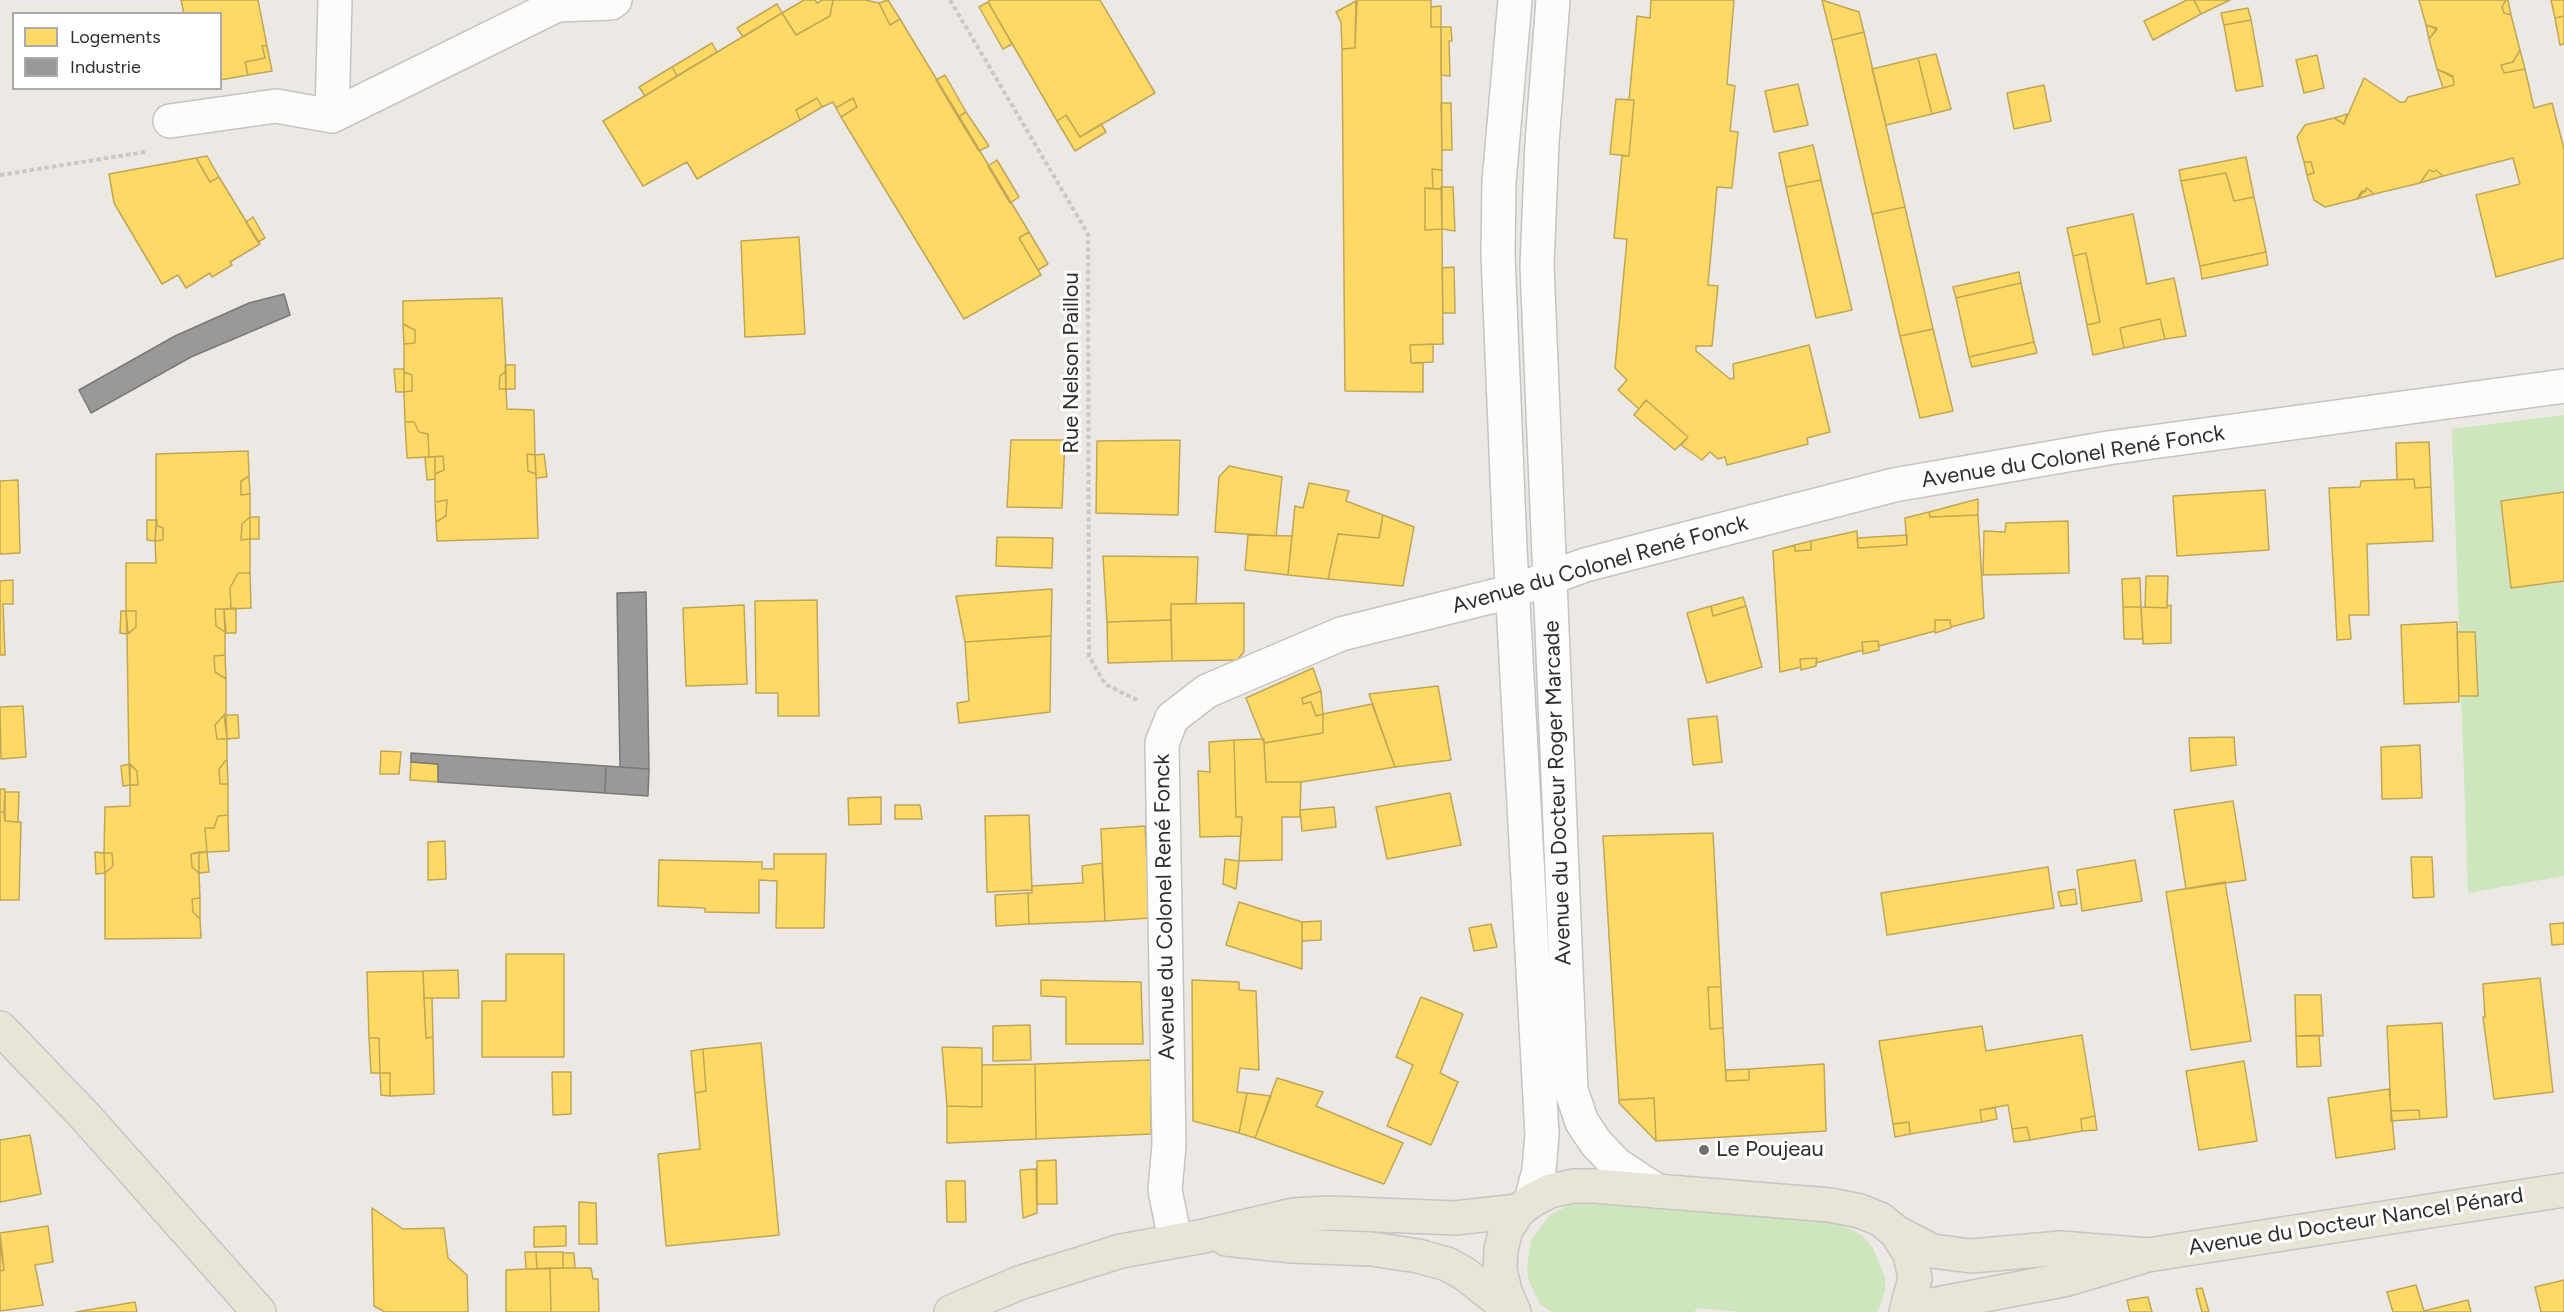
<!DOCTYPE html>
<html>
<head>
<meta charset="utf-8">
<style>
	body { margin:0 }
	#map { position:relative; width:2564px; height:1312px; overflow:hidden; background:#ece8e4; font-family:Figtree,sans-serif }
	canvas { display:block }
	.legend { position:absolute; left:12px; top:12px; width:210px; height:78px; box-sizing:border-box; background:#fff; border:2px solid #ababab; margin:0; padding:8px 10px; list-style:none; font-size:18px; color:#2e2e2e }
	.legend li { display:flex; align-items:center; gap:12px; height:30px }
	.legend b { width:30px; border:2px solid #ababab }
</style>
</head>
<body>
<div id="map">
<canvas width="2564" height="1312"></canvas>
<ul class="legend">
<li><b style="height:16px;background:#ffd966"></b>Logements</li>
<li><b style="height:16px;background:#999"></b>Industrie</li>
</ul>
</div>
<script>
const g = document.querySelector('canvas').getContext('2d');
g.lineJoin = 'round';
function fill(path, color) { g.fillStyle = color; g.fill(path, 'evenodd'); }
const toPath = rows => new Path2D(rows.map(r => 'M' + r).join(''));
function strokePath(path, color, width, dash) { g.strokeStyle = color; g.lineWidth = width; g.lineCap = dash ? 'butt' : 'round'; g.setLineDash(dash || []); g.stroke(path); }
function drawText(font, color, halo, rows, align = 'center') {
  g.font = font + ' Figtree,sans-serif'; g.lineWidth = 6; g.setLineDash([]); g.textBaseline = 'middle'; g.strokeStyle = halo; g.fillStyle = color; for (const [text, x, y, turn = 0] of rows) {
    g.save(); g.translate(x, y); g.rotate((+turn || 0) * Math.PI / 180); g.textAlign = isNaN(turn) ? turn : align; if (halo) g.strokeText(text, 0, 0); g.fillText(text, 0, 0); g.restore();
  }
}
fill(toPath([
	[2564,415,2564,876,2468,893,2452,429],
	[1586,1203,1833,1221,1862,1235,1873,1248,1885,1277,1885,1291,1880,1306,1877,1312,1741,1312,1698,1308,1694,1312,1552,1312,1540,1304,1529,1281,1527,1268,1531,1240,1549,1216,1570,1204]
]), '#cee6be');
const homes = toPath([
	[181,0,258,0,267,46,262,46,265,58,245,62,248,75,220,80,220,14,184,14,181,0],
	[804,0,815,0,817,3,822,0,833,0,830,16,796,35,782,13,804,0],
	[833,0,865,0,879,3,890,25,900,19,1029,232,1019,238,1041,275,964,319,841,117,857,107,853,98,836,108,833,102,822,107,817,98,796,110,800,120,697,179,687,162,643,186,603,121,782,13,796,35,830,16,833,0],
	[888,0,900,19,890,25,879,3,888,0],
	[990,0,1100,0,1155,93,1080,137,1066,115,1057,121,988,2,990,0],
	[1431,0,1431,27,1441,27,1442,170,1432,169,1433,189,1425,188,1425,230,1442,229,1443,344,1410,345,1411,363,1423,363,1423,392,1345,391,1342,49,1355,48,1357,0,1431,0],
	[1651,0,1734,0,1727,84,1735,86,1730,131,1738,132,1732,188,1717,187,1708,285,1718,286,1712,346,1696,346,1696,351,1730,379,1734,378,1733,364,1809,345,1830,432,1807,438,1808,444,1727,465,1725,457,1718,459,1710,452,1702,460,1681,445,1688,437,1646,400,1639,409,1618,390,1627,380,1615,368,1627,239,1614,238,1622,156,1629,156,1634,100,1629,100,1637,16,1650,18,1651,0],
	[1822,0,1859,12,1864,32,1832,40,1822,0],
	[2187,0,2194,0,2201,14,2153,40,2144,21,2187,0],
	[2194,0,2230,0,2201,14,2194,0],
	[2419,0,2506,0,2502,7,2504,13,2511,15,2520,50,2513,62,2501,65,2504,73,2525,69,2534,108,2552,103,2564,149,2564,258,2496,277,2476,195,2520,184,2513,158,2443,176,2436,170,2434,172,2429,170,2420,183,2374,194,2367,188,2357,199,2325,207,2314,200,2307,175,2314,173,2311,162,2304,162,2297,137,2305,125,2334,118,2344,124,2364,78,2400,102,2405,102,2408,97,2454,85,2453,76,2437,69,2429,39,2437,28,2426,25,2419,0],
	[2506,0,2508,0,2511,15,2504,13,2502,7,2506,0],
	[2551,0,2564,0,2564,16,2555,18,2551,0],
	[1356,1,1355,48,1342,49,1341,22,1336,12,1356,1],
	[988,2,1012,44,1003,49,979,7,988,2],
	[777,4,782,13,743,37,737,28,777,4],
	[1441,6,1441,27,1431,27,1431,7,1441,6],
	[2248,8,2251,20,2224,25,2221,13,2248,8],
	[2564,16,2564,44,2560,45,2555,18,2564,16],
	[2251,20,2263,86,2236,91,2224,25,2251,20],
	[2426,25,2437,29,2429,39,2426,25],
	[1441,27,1451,27,1452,41,1449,41,1450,76,1441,75,1441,27],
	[1864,32,1905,207,1872,214,1832,40,1864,32],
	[712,43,717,52,677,76,672,67,712,43],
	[262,46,267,46,272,71,248,75,245,62,265,58,262,46],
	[2520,50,2525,69,2504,73,2501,65,2513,62,2520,50],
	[1936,54,1951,109,1932,114,1918,58,1936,54],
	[2317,55,2324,88,2304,93,2296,60,2317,55],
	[1918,58,1932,114,1886,125,1872,69,1918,58],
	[672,67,677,76,645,96,639,87,672,67],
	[2437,69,2453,77,2454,85,2443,88,2437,69],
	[945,75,966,112,958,117,936,80,945,75],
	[1798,84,1808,125,1774,132,1765,91,1798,84],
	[2044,85,2051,121,2014,129,2007,93,2044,85],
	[817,98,822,107,800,120,796,110,817,98],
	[853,98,857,107,841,117,836,108,853,98],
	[1616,99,1634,100,1629,156,1610,154,1616,99],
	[1441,103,1451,103,1452,150,1442,150,1441,103],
	[966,112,989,146,979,151,958,117,966,112],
	[2347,114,2344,124,2334,118,2341,116,2347,114],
	[1066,115,1080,137,1101,124,1106,132,1075,151,1057,121,1066,115],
	[1813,145,1821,180,1786,187,1779,153,1813,145],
	[207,156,219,177,210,182,196,158,207,156],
	[2246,157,2254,197,2234,201,2226,173,2181,181,2179,170,2246,157],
	[196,158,210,182,219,177,260,244,230,262,232,265,212,277,210,273,186,288,178,275,162,284,114,203,109,174,196,158],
	[997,160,1019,197,1010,203,988,166,997,160],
	[2304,162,2311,162,2314,173,2307,175,2304,162],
	[1432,169,1442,170,1442,189,1433,189,1432,169],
	[2429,170,2434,172,2436,170,2443,176,2420,183,2429,170],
	[2226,173,2234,201,2254,197,2266,252,2200,266,2181,181,2226,173],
	[1821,180,1852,310,1816,318,1786,187,1821,180],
	[1441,187,1453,187,1455,231,1442,229,1441,187],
	[1425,188,1442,189,1442,229,1425,230,1425,188],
	[2367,188,2374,194,2357,199,2362,191,2365,192,2367,188],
	[1905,207,1933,329,1900,336,1872,214,1905,207],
	[2133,214,2147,284,2174,278,2186,336,2165,339,2160,319,2120,328,2124,348,2093,355,2087,325,2100,322,2086,253,2073,256,2067,228,2133,214],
	[253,217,265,238,258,242,246,222,253,217],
	[1029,232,1048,264,1038,270,1019,238,1029,232],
	[799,237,805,334,745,337,741,241,799,237],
	[2266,252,2268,265,2202,279,2200,266,2266,252],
	[2086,253,2100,322,2087,325,2073,256,2086,253],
	[1454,267,1455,313,1443,313,1442,268,1454,267],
	[2019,272,2021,283,1956,298,1953,287,2019,272],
	[2021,283,2034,342,1969,357,1956,298,2021,283],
	[502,298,506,371,500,376,499,389,506,389,507,409,534,410,535,455,527,454,528,471,536,474,538,538,437,541,436,522,446,516,447,500,435,502,435,474,444,470,443,456,429,457,428,434,419,432,414,422,405,422,404,392,412,391,412,375,404,372,404,344,415,343,415,330,403,324,403,301,502,298],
	[2160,319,2165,339,2124,348,2120,328,2160,319],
	[403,324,415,330,415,343,404,344,403,324],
	[1933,329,1953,411,1920,418,1900,336,1933,329],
	[2034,342,2037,353,1972,367,1969,357,2034,342],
	[1433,344,1433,362,1411,363,1410,345,1433,344],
	[505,365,515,365,515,389,506,389,505,365],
	[394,369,404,369,404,392,396,392,394,369],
	[506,371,506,389,499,389,500,376,506,371],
	[404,372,412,375,412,391,404,392,404,372],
	[1646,400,1688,437,1675,450,1634,415,1646,400],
	[405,422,414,422,419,432,428,434,429,457,407,458,405,422],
	[1011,440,1065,440,1062,508,1007,507,1011,440],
	[1180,440,1178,515,1096,513,1097,441,1180,440],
	[2429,442,2431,487,2415,488,2414,479,2397,480,2396,443,2429,442],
	[248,451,249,476,241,481,241,495,250,494,250,517,242,524,241,540,250,539,250,573,238,573,230,588,231,609,215,609,216,626,225,632,225,655,214,656,215,672,226,679,226,713,215,725,217,739,227,739,227,759,219,769,220,784,228,784,228,815,218,816,214,828,205,828,207,852,191,854,192,867,199,873,200,898,192,899,193,912,200,919,201,938,105,939,105,873,113,866,112,853,104,853,105,807,130,806,130,785,138,785,137,771,129,764,127,634,136,627,136,611,126,611,126,563,156,563,155,541,163,540,163,528,156,525,156,454,248,451],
	[527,454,535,455,536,474,528,471,527,454],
	[544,454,547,477,536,478,535,455,544,454],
	[443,456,444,470,435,474,435,457,443,456],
	[425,457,435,457,435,479,427,480,425,457],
	[1229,466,1282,477,1276,536,1215,532,1219,477,1229,466],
	[249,476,250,494,241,495,241,481,249,476],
	[2414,479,2415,488,2431,487,2433,541,2367,544,2369,615,2349,615,2351,639,2337,640,2329,488,2360,487,2361,481,2414,479],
	[18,480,20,553,0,554,0,481,18,480],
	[1309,483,1349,491,1346,501,1383,515,1379,538,1338,534,1328,579,1288,575,1295,506,1303,508,1309,483],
	[2265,490,2269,550,2177,556,2173,496,2265,490],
	[2564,492,2564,581,2511,588,2501,501,2564,492],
	[1978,499,1978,515,1930,517,1929,512,1978,499],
	[447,500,446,516,436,522,435,502,447,500],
	[1929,512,1930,517,1978,515,1984,618,1951,627,1950,620,1935,620,1935,631,1879,646,1878,641,1862,642,1863,650,1816,663,1817,658,1800,659,1801,667,1780,672,1773,551,1795,545,1795,551,1811,550,1811,541,1857,531,1858,548,1907,545,1905,518,1929,512],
	[1383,515,1414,527,1403,586,1328,579,1338,534,1379,538,1383,515],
	[250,517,250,539,241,540,242,524,250,517],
	[250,517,259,517,259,539,250,539,250,517],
	[147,520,157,520,155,541,147,540,147,520],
	[2068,521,2069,573,1983,575,1984,531,2005,532,2006,523,2068,521],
	[156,525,163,528,163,540,155,541,156,525],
	[1248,535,1292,536,1288,575,1245,570,1248,535],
	[1907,535,1907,545,1858,548,1857,538,1907,535],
	[997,537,1053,538,1052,568,996,566,997,537],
	[1811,541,1811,550,1795,551,1795,545,1811,541],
	[1103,556,1198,557,1196,604,1171,604,1171,620,1107,622,1103,556],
	[238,573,250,573,251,608,231,609,230,588,238,573],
	[2146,576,2168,576,2167,608,2145,607,2146,576],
	[2140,578,2141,607,2123,607,2122,579,2140,578],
	[13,580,13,604,3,604,5,655,0,655,0,581,13,580],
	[1052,589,1051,636,965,642,956,596,1052,589],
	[1743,597,1746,606,1713,616,1711,606,1743,597],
	[817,600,819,716,778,716,778,693,756,693,755,601,817,600],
	[1244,603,1244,652,1237,660,1172,661,1171,604,1244,603],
	[744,605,747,684,686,686,683,608,744,605],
	[2171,605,2171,643,2143,644,2141,607,2167,608,2167,606,2171,605],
	[1711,606,1713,616,1746,606,1762,667,1707,683,1687,613,1711,606],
	[2123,607,2141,607,2143,639,2124,639,2123,607],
	[236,608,236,633,226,633,224,609,236,608],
	[215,609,224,609,225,632,216,626,215,609],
	[121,611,126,611,127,634,120,633,121,611],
	[126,611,136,611,136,627,128,634,126,611],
	[1171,620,1172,661,1108,663,1107,622,1171,620],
	[1935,620,1950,620,1951,628,1935,633,1935,620],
	[2457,622,2459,702,2404,704,2401,625,2457,622],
	[2457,632,2475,632,2478,696,2459,696,2457,632],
	[1051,636,1050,712,959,723,957,703,969,701,965,642,1051,636],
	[1878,641,1879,650,1863,654,1862,642,1878,641],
	[225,655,226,679,215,672,214,656,225,655],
	[1817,658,1816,666,1801,670,1800,659,1817,658],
	[1313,668,1321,691,1302,698,1303,704,1311,702,1316,716,1323,714,1323,733,1264,743,1246,698,1313,668],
	[1438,686,1451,760,1395,767,1369,694,1438,686],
	[1321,691,1323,714,1316,716,1311,702,1303,704,1302,698,1321,691],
	[1372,704,1395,767,1301,782,1266,782,1264,743,1323,733,1323,714,1372,704],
	[23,706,26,757,1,759,0,707,23,706],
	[224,715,227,739,217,739,215,725,224,715],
	[226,715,238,715,239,738,227,739,226,715],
	[1717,716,1722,762,1693,765,1688,719,1717,716],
	[2234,737,2236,765,2191,771,2189,738,2234,737],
	[1264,739,1266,782,1301,782,1300,817,1282,817,1282,860,1239,861,1242,817,1236,817,1234,740,1264,739],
	[1234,740,1236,817,1242,817,1241,836,1200,837,1198,771,1210,772,1209,742,1234,740],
	[2420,745,2422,798,2382,799,2381,747,2420,745],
	[381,751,401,752,399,774,380,774,381,751],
	[227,759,228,784,220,784,219,769,227,759],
	[411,762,438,764,438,782,410,780,411,762],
	[129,764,130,785,123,786,121,766,129,764],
	[130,764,137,771,138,785,130,785,130,764],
	[0,789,5,789,4,812,0,812,0,789],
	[5,792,19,792,18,822,5,821,5,792],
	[1450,793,1461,845,1387,859,1376,807,1450,793],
	[881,797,881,824,849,825,848,798,881,797],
	[2233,801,2246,880,2186,889,2174,810,2233,801],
	[895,805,920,805,922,819,895,819,895,805],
	[1334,807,1336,827,1302,831,1300,810,1334,807],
	[0,812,4,812,5,821,21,822,19,900,0,900,0,812],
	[228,815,229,851,207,852,205,828,214,828,218,816,228,815],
	[1029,815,1032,890,987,892,985,816,1029,815],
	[1145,826,1150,918,1105,921,1101,829,1145,826],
	[1713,833,1721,987,1708,987,1710,1029,1723,1028,1726,1081,1749,1080,1749,1069,1824,1064,1826,1131,1656,1141,1654,1098,1619,1100,1603,836,1713,833],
	[445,841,446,879,428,880,428,842,445,841],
	[95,852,104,853,105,873,96,874,95,852],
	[199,852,207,852,209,872,199,873,199,852],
	[199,852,199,873,192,867,191,854,199,852],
	[104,853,112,853,113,866,105,873,104,853],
	[774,854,826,854,824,928,776,928,777,881,759,880,759,913,705,912,705,908,658,906,659,860,762,862,762,869,774,869,774,854],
	[2411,857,2432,857,2434,897,2413,898,2411,857],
	[1225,859,1239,861,1236,889,1223,884,1225,859],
	[2135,860,2142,901,2082,911,2077,870,2135,860],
	[1102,863,1105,921,1029,924,1028,893,1032,893,1032,886,1083,883,1082,866,1102,863],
	[2048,867,2054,908,1887,935,1881,893,2048,867],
	[2225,882,2251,1041,2191,1050,2166,892,2225,882],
	[2075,889,2077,904,2061,906,2058,892,2075,889],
	[1028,893,1029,924,996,926,995,895,1028,893],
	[200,898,200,919,193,912,192,899,200,898],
	[1239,902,1302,922,1302,969,1226,945,1239,902],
	[1321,921,1321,940,1302,941,1302,922,1321,921],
	[2564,923,2564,944,2552,945,2550,924,2564,923],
	[1491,924,1497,947,1474,951,1469,928,1491,924],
	[506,954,564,954,564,1057,482,1057,482,1001,506,1001,506,954],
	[458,970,459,998,424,998,423,971,458,970],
	[423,971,426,1038,433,1037,434,1094,390,1096,390,1073,380,1073,379,1038,369,1038,367,972,423,971],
	[2540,978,2553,1092,2494,1099,2483,1017,2485,1017,2483,984,2540,978],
	[1041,980,1141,982,1143,1044,1066,1044,1066,997,1041,996,1041,980],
	[1192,980,1239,982,1239,990,1256,991,1259,1070,1240,1068,1237,1092,1247,1093,1239,1133,1193,1121,1192,980],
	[1708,987,1721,987,1723,1028,1710,1029,1708,987],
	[2295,995,2321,995,2323,1036,2296,1036,2295,995],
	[1421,997,1463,1014,1440,1073,1458,1082,1431,1145,1387,1126,1413,1065,1396,1057,1421,997],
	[424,998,432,998,433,1037,426,1038,424,998],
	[2442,1023,2447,1117,2420,1119,2419,1110,2391,1111,2387,1026,2442,1023],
	[1030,1025,1031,1060,993,1061,993,1026,1030,1025],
	[1982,1026,1986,1051,2082,1035,2095,1116,2081,1119,2082,1131,2030,1140,2027,1127,2012,1129,2008,1105,1980,1110,1982,1122,1910,1134,1909,1122,1893,1124,1879,1041,1982,1026],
	[2319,1035,2321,1066,2297,1067,2296,1036,2319,1035],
	[369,1038,379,1038,380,1073,371,1073,369,1038],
	[761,1043,779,1235,666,1246,658,1154,700,1149,695,1093,706,1091,703,1049,761,1043],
	[942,1047,982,1048,982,1107,947,1106,942,1047],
	[703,1049,706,1091,695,1093,691,1051,703,1049],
	[1151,1060,1151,1134,1036,1139,1035,1064,1151,1060],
	[2244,1061,2257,1141,2199,1150,2186,1071,2244,1061],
	[1035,1064,1036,1139,947,1143,947,1106,982,1107,982,1065,1035,1064],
	[1749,1069,1749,1080,1726,1081,1726,1070,1749,1069],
	[552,1072,571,1072,571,1114,553,1115,552,1072],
	[380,1073,390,1073,390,1096,381,1095,380,1073],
	[1277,1078,1323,1092,1316,1106,1403,1143,1384,1184,1255,1138,1277,1078],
	[2389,1089,2395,1149,2336,1158,2328,1098,2389,1089],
	[1247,1093,1271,1096,1255,1138,1239,1133,1247,1093],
	[1654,1098,1656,1141,1619,1103,1619,1100,1654,1098],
	[1995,1108,1997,1119,1982,1122,1980,1110,1995,1108],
	[2419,1110,2420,1119,2391,1121,2391,1111,2419,1110],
	[2095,1116,2097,1130,2082,1131,2081,1119,2095,1116],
	[1909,1122,1910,1134,1895,1137,1893,1124,1909,1122],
	[2027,1127,2030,1140,2014,1142,2012,1129,2027,1127],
	[30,1135,41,1194,0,1202,0,1140,30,1135],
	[1056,1160,1057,1204,1037,1204,1037,1161,1056,1160],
	[1036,1169,1037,1213,1023,1218,1020,1170,1036,1169],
	[946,1181,965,1181,966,1222,947,1222,946,1181],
	[579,1202,596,1203,597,1244,579,1244,579,1202],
	[372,1208,403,1229,444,1228,448,1258,467,1275,468,1312,385,1312,374,1306,372,1208],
	[48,1226,53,1262,35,1265,43,1305,0,1311,0,1271,4,1270,0,1233,48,1226],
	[566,1226,566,1246,534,1247,534,1227,566,1226],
	[0,1243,4,1270,0,1271,0,1243],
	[525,1252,536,1252,537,1269,526,1269,525,1252],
	[536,1252,563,1252,563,1268,537,1269,536,1252],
	[563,1253,574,1253,575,1268,563,1268,563,1253],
	[550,1268,551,1312,506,1312,506,1270,550,1268],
	[550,1268,591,1268,593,1279,598,1279,599,1312,551,1312,550,1268],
	[2564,1280,2564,1312,2541,1312,2535,1287,2564,1280],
	[2416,1285,2424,1311,2468,1300,2471,1312,2393,1312,2387,1292,2416,1285],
	[2202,1288,2209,1312,2202,1312,2196,1289,2202,1288],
	[2148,1297,2152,1312,2130,1312,2127,1300,2148,1297],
	[135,1302,137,1312,76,1312,135,1302]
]);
fill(homes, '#ffd966');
strokePath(homes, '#c0a655', 1.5);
const industry = toPath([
	[284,294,290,315,191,357,91,413,79,390,175,336,249,303,284,294],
	[646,592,649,769,620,767,617,593,646,592],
	[411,753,606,766,605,793,438,782,438,764,411,762,411,753],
	[606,766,649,769,648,796,605,793,606,766]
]);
fill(industry, '#999');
strokePath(industry, '#797979', 1.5);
const minor = toPath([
	[1515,0,1499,182,1498,255,1510,548,1542,1135,1539,1170,1531,1201],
	[1553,0,1542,143,1537,265,1571,1090,1582,1122,1596,1143,1616,1164,1657,1191],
	[332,116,557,5,611,3,615,0],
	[170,121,276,106,332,116,335,0],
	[1175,1240,1165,1190,1169,1145,1162,743,1172,718,1207,691,1341,634,1514,591,1585,565,1894,485,2108,448,2564,386]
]);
const major = toPath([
	[0,1028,84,1115,259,1312],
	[1896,1232,1910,1254,1915,1278,1906,1312],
	[1226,1239,1292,1246,1371,1249,1418,1256,1447,1264,1465,1274,1513,1312],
	[951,1312,1019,1283,1121,1251,1204,1236,1293,1215,1329,1213,1455,1218,1518,1211],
	[1514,1312,1505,1291,1500,1270,1501,1249,1506,1230,1518,1211,1531,1201,1550,1191,1573,1186,1594,1186,1830,1205,1860,1211,1880,1219,1896,1232,1932,1251,1971,1256,2061,1248,2148,1255],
	[1918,1312,1932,1305,2068,1279,2148,1255,2564,1190]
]);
strokePath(minor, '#c5c4c5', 36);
strokePath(major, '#c6c5c4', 36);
strokePath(toPath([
	[950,0,1088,234,1089,656,1105,684,1137,700],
	[0,175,145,152]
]), '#c9c9c8', 4, [4.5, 3]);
strokePath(minor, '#fcfcfb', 33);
strokePath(major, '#e8e4d6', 33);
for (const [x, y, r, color] of [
	[1704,1150,6,"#706f6e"]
]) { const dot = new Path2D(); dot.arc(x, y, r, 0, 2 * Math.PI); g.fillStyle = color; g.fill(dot); strokePath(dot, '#fff', 2); }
drawText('22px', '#2e2e2e', '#fff', [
	["Rue Nelson Paillou",1072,363,-90],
	["Avenue du Colonel René Fonck",2073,457,-9],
	["Avenue du Colonel René Fonck",1600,565,-16],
	["Avenue du Docteur Roger Marcade",1558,793,-92],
	["Avenue du Colonel René Fonck",1165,907,-91],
	["Avenue du Docteur Nancel Pénard",2356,1222,-9]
]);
drawText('22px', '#2e2e2e', '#fff', [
	["Le Poujeau",1716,1150]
], 'left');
</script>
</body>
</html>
